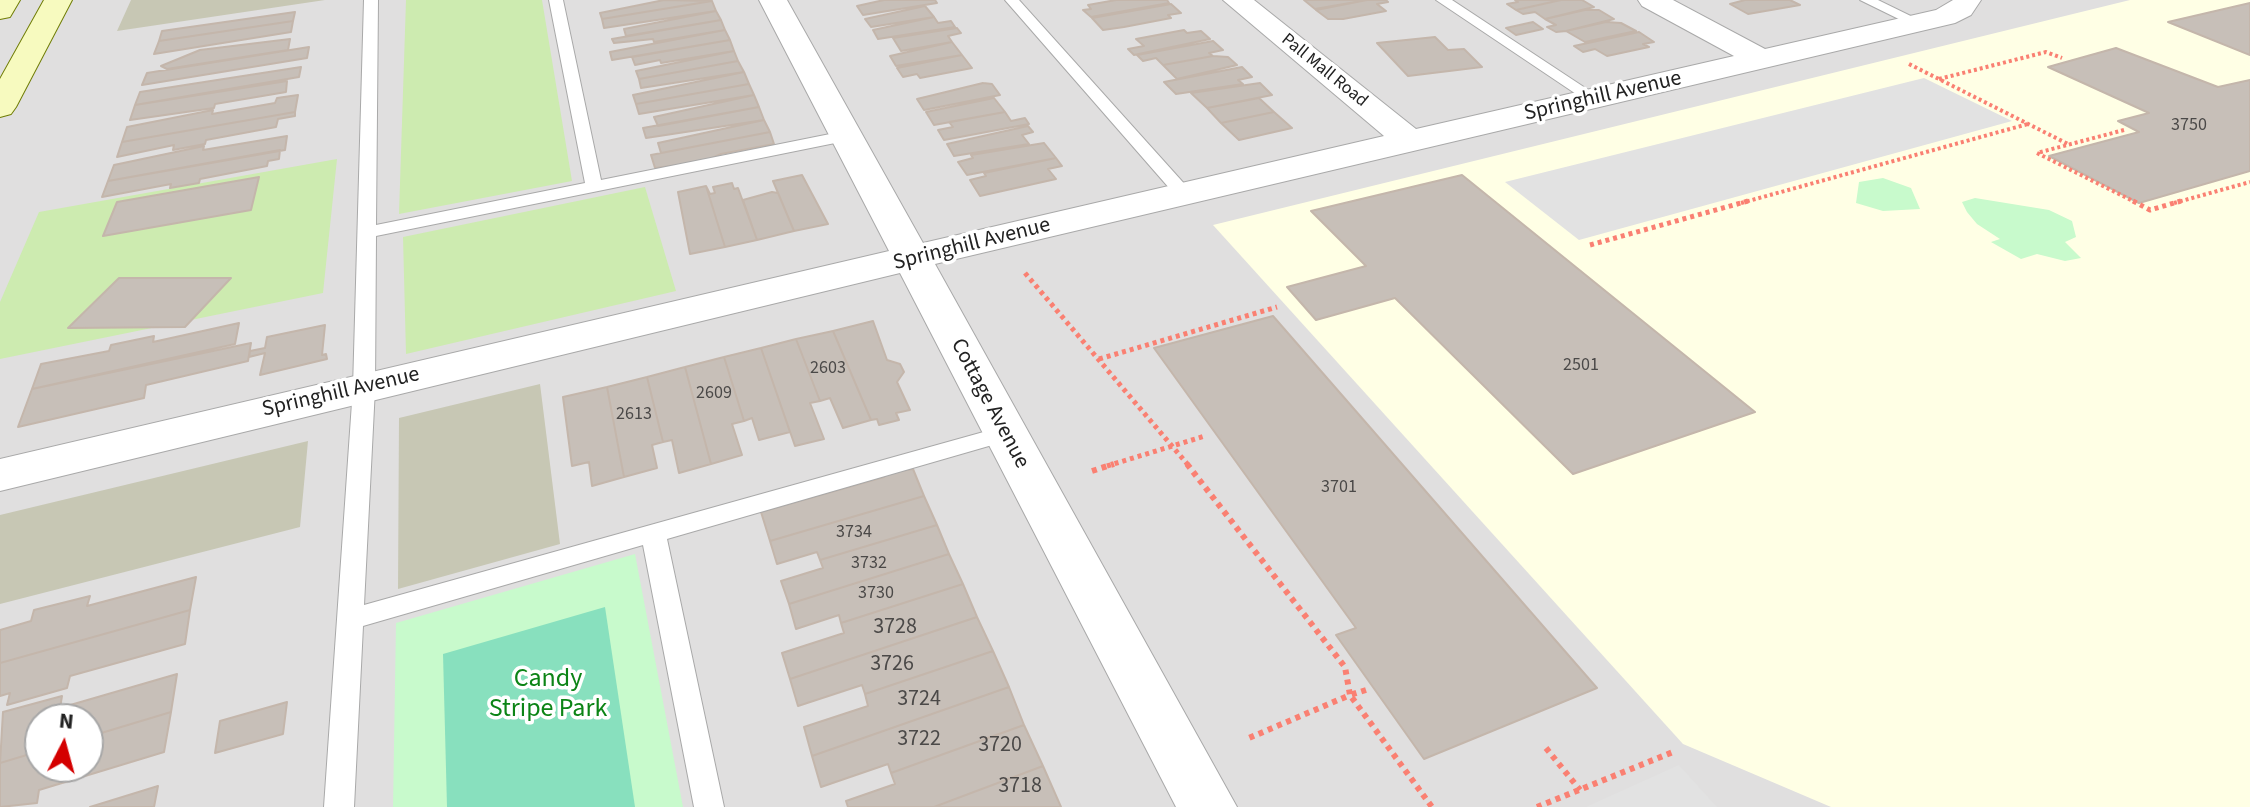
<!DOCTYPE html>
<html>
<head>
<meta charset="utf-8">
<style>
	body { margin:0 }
	#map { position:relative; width:2250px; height:807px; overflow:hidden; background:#f2efe9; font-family:"Source Sans 3",sans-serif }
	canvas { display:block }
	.north { position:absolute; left:24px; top:703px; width:80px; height:80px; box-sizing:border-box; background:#fff; border:2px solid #a7a7a7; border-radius:50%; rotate:6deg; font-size:22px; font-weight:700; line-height:32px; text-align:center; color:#222 }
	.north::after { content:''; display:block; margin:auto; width:28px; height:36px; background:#d40000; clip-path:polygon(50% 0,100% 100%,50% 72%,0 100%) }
</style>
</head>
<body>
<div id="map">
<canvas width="2250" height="807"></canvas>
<div class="north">N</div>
</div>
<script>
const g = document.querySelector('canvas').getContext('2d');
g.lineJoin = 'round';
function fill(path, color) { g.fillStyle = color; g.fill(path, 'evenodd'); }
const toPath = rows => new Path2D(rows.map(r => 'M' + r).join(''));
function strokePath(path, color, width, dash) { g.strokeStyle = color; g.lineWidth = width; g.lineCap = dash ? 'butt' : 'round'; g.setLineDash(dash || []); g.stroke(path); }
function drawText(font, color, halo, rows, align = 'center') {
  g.font = font + ' "Source Sans 3",sans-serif'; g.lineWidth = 7; g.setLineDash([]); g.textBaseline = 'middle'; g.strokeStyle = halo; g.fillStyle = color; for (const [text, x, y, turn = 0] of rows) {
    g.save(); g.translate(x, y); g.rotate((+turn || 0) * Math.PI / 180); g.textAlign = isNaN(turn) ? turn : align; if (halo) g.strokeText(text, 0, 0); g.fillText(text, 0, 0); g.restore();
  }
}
fill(toPath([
	[0,0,2250,0,2250,807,0,807],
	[40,719,88,719,88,767,40,767]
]), '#e0dfdf');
fill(toPath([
	[2130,0,2250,0,2250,807,1831,807,1683,744,1213,225]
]), '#ffffe5');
fill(toPath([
	[131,0,325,0,117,31],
	[540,384,560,544,398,589,399,418],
	[308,441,300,527,0,604,0,515]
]), '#c7c7b4');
fill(toPath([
	[406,0,542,0,572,181,399,214],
	[337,159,323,293,0,359,0,302,39,212],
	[645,187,676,291,406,354,403,237]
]), '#cdebb0');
fill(toPath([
	[1883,178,1911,188,1920,209,1883,211,1856,203,1859,182],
	[1975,198,2049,210,2072,221,2076,237,2065,242,2081,258,2065,261,2037,254,2021,259,1991,242,2000,239,1977,224,1967,212,1962,202],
	[635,554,683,807,393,807,396,623]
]), '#c8facc');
fill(toPath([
	[605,607,635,807,447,807,443,654]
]), '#88e0be');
fill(toPath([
	[1924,78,2012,121,1579,240,1505,182],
	[1679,765,1717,807,1586,807]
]), '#e2e2e2');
const building = toPath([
	[664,0,712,1,602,19,600,13,664,0],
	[884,0,935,0,937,3,863,15,857,6,884,0],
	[1116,0,1167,0,1169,3,1091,17,1083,10,1091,9,1088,5,1116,0],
	[1304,0,1367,0,1315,9,1304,0],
	[1367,0,1386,0,1388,2,1377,4,1386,11,1343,19,1328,19,1316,10,1367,0],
	[1515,0,1561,0,1516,10,1507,4,1518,2,1515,0],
	[1561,0,1582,0,1594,7,1545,19,1535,12,1523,14,1516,10,1561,0],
	[1790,0,1800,5,1748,14,1730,4,1745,0,1790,0],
	[712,1,716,11,604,28,602,19,712,1],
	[2250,3,2250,55,2168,22,2250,3],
	[1171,4,1181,13,1168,15,1171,18,1124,27,1103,30,1092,18,1171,4],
	[925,6,934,17,871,27,865,19,925,6],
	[1585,10,1599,10,1614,19,1566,31,1556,32,1547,27,1556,25,1545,19,1585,10],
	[716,11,721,20,626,36,624,29,716,11],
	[295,12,293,21,159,41,162,31,295,12],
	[934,17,938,23,951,21,955,27,878,39,873,30,934,17],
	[721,20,725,30,654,42,653,39,614,43,612,39,721,20],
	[293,21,291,32,154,54,159,41,293,21],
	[1533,22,1543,29,1516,35,1506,28,1533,22],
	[1606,22,1621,23,1636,31,1585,42,1566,31,1606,22],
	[957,28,961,33,948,36,952,42,901,51,893,38,957,28],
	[725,30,730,40,612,60,610,52,725,30],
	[1184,30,1187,33,1201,31,1210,39,1134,55,1128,49,1144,46,1136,39,1184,30],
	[1639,32,1654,42,1643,44,1649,47,1607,56,1595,49,1583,52,1574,46,1639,32],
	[1435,37,1448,50,1464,49,1482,67,1408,76,1377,43,1435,37],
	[290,39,288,50,167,69,161,66,200,50,290,39],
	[730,40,734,51,661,63,660,60,635,65,632,57,730,40],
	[1213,41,1223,50,1209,53,1213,56,1163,65,1156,58,1143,61,1137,55,1213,41],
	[952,42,962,55,896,66,890,56,952,42],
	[309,47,307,58,142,85,147,73,309,47],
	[2116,48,2218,87,2250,80,2250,171,2139,203,2049,156,2139,132,2118,121,2149,113,2048,67,2116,48],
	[734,51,738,61,639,79,636,71,734,51],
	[962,55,972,68,920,78,917,74,903,77,897,68,962,55],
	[1213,56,1228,57,1237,65,1177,79,1163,65,1213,56],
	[738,61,744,72,641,88,639,79,738,61],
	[301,67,299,77,135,105,140,92,301,67],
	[1242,67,1252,77,1238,80,1243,84,1176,94,1164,82,1242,67],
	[744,72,749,84,636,104,633,95,744,72],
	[287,81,286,92,215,104,214,108,130,120,135,105,287,81],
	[983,83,992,84,1000,95,924,110,917,99,983,83],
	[1260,83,1272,95,1207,108,1191,93,1260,83],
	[749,84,754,95,639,114,636,104,749,84],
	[298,95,295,112,122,142,127,127,213,110,212,114,275,103,277,98,298,95],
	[754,95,759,107,658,126,654,117,754,95],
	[994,98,1005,112,934,125,926,112,994,98],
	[1259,98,1274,112,1221,123,1207,108,1259,98],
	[759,107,764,120,646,138,643,128,759,107],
	[295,112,295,116,278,119,276,127,206,140,205,144,173,150,174,145,117,157,122,142,295,112],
	[1005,112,1011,121,1025,118,1029,124,944,140,938,130,953,127,949,122,1005,112],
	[1274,112,1292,128,1239,140,1221,123,1274,112],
	[764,120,770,132,661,153,658,143,764,120],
	[1028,126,1033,132,1022,135,1029,144,954,156,947,144,1028,126],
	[770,132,774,144,721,154,703,162,655,168,651,155,770,132],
	[287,136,285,150,108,181,114,165,204,146,203,150,287,136],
	[1044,143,1056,158,967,175,958,162,973,158,971,155,1044,143],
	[280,150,279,159,268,161,267,166,200,179,199,183,170,188,171,184,102,197,108,181,280,150],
	[1056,158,1062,166,1048,169,1056,179,980,196,970,180,986,176,984,173,1056,158],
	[802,175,828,224,794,231,773,181,802,175],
	[1462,175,1755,412,1573,474,1395,298,1316,320,1287,287,1366,266,1311,211,1462,175],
	[259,177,251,210,103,236,117,202,259,177],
	[732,183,734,189,738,188,757,240,725,247,706,186,710,194,715,193,713,187,732,183],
	[706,186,725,247,690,254,678,192,706,186],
	[772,192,778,193,794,231,757,240,743,200,772,192],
	[119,278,231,278,185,327,68,328,119,278],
	[1273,316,1597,688,1424,759,1336,635,1356,628,1154,348,1273,316],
	[873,321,887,360,900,364,904,372,897,382,910,410,896,413,899,420,879,425,877,419,871,420,833,331,873,321],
	[239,323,235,344,32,389,41,364,109,351,111,345,154,336,153,342,239,323],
	[325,325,322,355,326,354,327,359,260,375,265,353,249,357,250,351,265,348,267,337,325,325],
	[833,331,871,420,843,428,830,398,820,401,796,339,833,331],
	[796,339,820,401,810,403,824,439,795,446,761,348,796,339],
	[251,343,248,361,146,385,144,398,18,427,32,389,251,343],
	[761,348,790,432,759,440,752,418,744,421,724,357,761,348],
	[724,357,744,421,732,424,742,455,711,464,685,367,724,357],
	[685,367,711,464,679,473,672,440,663,442,647,377,685,367],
	[647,377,663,442,652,445,657,468,624,477,607,387,647,377],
	[607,387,624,477,592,486,589,462,572,466,563,397,607,387],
	[913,469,924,496,770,541,761,512,884,477,883,474,913,469],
	[924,496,937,525,820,560,817,552,777,564,770,541,924,496],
	[937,525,949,554,789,604,781,581,823,568,820,560,937,525],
	[949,554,963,584,841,623,839,615,796,629,789,604,949,554],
	[196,577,190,610,0,663,0,630,31,621,34,610,90,596,87,606,196,577],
	[963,584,977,617,790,679,782,653,844,633,841,623,963,584],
	[190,610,185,644,70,676,67,688,7,705,10,693,0,696,0,663,190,610],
	[977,617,993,651,865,694,862,685,798,706,790,679,977,617],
	[993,651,1009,687,812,756,804,727,868,706,865,694,993,651],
	[177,674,171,712,88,737,88,719,40,719,40,751,0,763,3,712,62,696,60,708,177,674],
	[1009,687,1024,725,891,773,888,764,821,787,812,756,1009,687],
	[287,702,283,734,215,753,220,721,287,702],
	[171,712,164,752,39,790,37,803,0,807,0,763,40,751,40,767,88,767,88,737,171,712],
	[1024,725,1043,766,934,807,848,807,846,801,895,784,891,773,1024,725],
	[1043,766,1061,807,934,807,1043,766],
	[158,786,154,807,90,807,158,786]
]);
fill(building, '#c7bfb8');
strokePath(building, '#c4b6ab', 2);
const service = toPath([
	[364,0,378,0,376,225,585,183,549,0,563,0,601,180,845,131,853,136,845,141,376,236,375,388,364,605,1005,426,1016,434,1013,439,667,539,724,807,694,807,643,545,363,626,354,807,324,807,353,388,364,0],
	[1005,0,1019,0,1189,189,1189,197,1177,197,1005,0],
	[1436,0,1452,0,1602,99,1588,102,1436,0],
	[1860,0,1878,0,1925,23,1913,26,1860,0]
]);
const minor = toPath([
	[759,0,787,0,923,243,1384,136,1223,0,1254,0,1416,129,1734,56,1642,6,1638,0,1673,0,1765,49,1936,10,1953,0,1981,0,1971,15,1955,23,935,264,1237,807,1176,807,900,273,0,491,0,459,889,251,759,0]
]);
const secondary = toPath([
	[0,0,20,0,10,17,0,19,0,0],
	[44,0,72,0,16,107,11,114,0,117,0,79,44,0]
]);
strokePath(service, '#a9a9a9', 2);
strokePath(minor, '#a9a9a9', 2);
strokePath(secondary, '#707d05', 2);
strokePath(toPath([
	[1909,64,2068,144],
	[1939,79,2046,52,2062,58],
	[2124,130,2037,153,2137,203],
	[1741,203,2028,124],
	[2174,203,2250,182]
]), '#fa8072', 4, [3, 3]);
strokePath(toPath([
	[2133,201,2150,210,2181,201],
	[1590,245,1748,201],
	[1025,273,1189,466],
	[1099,359,1277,307],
	[1107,466,1205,436]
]), '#fa8072', 5, [4, 4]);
strokePath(toPath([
	[1187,464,1345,667,1350,695,1249,738],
	[1092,471,1114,464],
	[1366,690,1350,695,1432,807],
	[1546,748,1580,790],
	[1537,807,1673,752]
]), '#fa8072', 6, [5, 5]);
fill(service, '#fff');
fill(minor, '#fff');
fill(secondary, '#f7fabf');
drawText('18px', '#222', '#fff', [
	["Pall Mall Road",1324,71,39]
]);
drawText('18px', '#4b4948', null, [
	["3750",2189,126],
	["2501",1581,366],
	["2603",828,369],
	["2609",714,394],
	["2613",634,415],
	["3701",1339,488],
	["3734",854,533],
	["3732",869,564],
	["3730",876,594]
]);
drawText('22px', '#222', '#fff', [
	["Springhill Avenue",1603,97,-13],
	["Springhill Avenue",972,245,-14],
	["Springhill Avenue",341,393,-13],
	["Cottage Avenue",989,404,62]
]);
drawText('22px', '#4b4948', null, [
	["3728",895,628],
	["3726",892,665],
	["3724",919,700],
	["3722",919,740],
	["3720",1000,746],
	["3718",1020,787]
]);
drawText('26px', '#0c8416', '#fff', [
	["Candy",548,680],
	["Stripe Park",548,710]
]);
</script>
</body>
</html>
